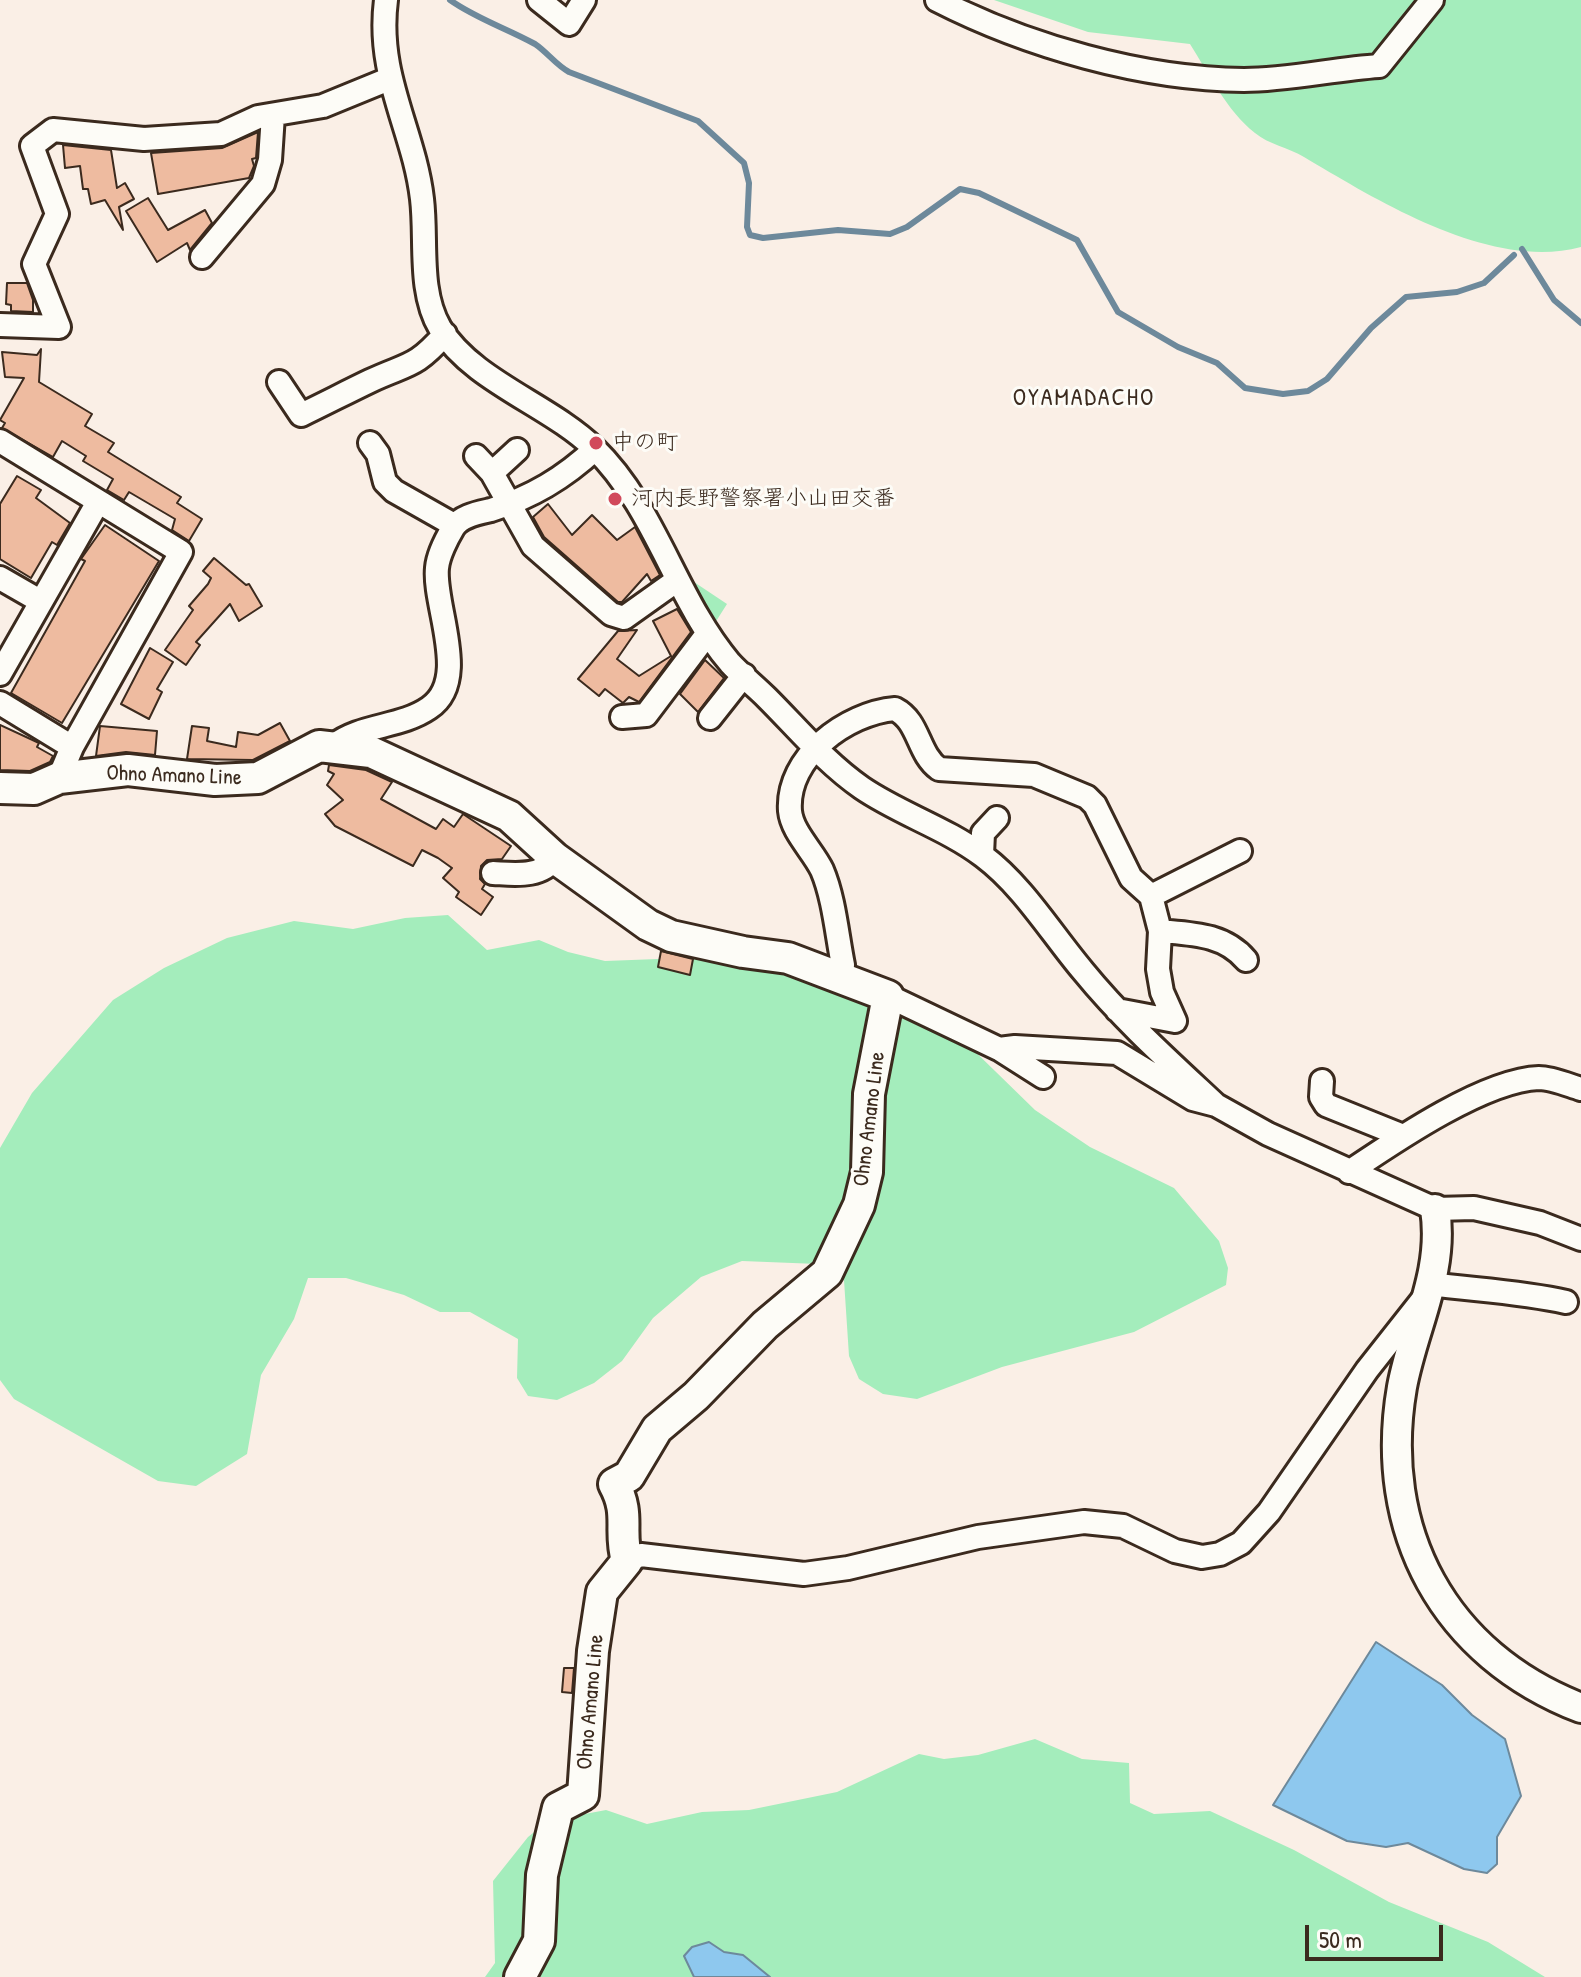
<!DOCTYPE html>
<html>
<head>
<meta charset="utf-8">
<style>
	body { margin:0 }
	#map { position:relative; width:1581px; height:1977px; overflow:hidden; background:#faefe6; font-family:"Patrick Hand",sans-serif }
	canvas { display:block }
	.scale { position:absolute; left:1305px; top:1925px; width:138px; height:36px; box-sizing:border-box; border:4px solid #3b2a1e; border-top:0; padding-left:10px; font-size:24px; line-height:28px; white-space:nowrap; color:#3b2a1e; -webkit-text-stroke:6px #fdfcf7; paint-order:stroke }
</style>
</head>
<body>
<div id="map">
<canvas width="1581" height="1977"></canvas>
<div class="scale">50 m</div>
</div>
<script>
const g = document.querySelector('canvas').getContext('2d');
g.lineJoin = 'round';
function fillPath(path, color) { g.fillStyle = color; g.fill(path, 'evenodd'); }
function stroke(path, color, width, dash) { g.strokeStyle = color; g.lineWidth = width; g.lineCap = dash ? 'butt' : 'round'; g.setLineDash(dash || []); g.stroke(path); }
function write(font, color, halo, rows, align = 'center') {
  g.font = font + ' "Patrick Hand","Klee One",sans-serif'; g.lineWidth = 6; g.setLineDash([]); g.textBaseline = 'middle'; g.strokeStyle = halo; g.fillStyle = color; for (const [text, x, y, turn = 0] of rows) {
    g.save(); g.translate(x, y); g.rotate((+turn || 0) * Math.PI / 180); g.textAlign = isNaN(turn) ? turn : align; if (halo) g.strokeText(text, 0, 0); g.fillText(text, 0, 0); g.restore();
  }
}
fillPath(new Path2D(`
	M 994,0 L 1581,0 L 1581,247 C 1491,271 1380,202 1304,157 C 1289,148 1268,144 1255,133 C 1227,111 1209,74 1190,44 L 1088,32 Z
	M 685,576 L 727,604 L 713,626 Z
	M 448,915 L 487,950 L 539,940 L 568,952 L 605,961 L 738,956 L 955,1032 L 1035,1110 L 1090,1147 L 1174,1188 L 1219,1241 L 1228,1268 L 1226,1285 L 1134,1332 L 1002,1367 L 917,1399 L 883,1394 L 859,1379 L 849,1356 L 843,1265 L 742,1261 L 701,1277 L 653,1318 L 622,1361 L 594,1383 L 557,1400 L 528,1396 L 517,1378 L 518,1339 L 470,1312 L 440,1312 L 404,1295 L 346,1278 L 308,1278 L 294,1319 L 261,1375 L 247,1454 L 196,1486 L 158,1481 L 14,1399 L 0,1380 L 0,1148 L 32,1093 L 113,1000 L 164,968 L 227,938 L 294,921 L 353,929 L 405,918 Z
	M 1035,1739 L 1082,1759 L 1129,1763 L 1130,1803 L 1154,1814 L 1210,1811 L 1294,1850 L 1389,1902 L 1488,1942 L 1545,1977 L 485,1977 L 495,1963 L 493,1881 L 528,1837 L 548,1821 L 606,1810 L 647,1824 L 702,1812 L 749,1810 L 837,1792 L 919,1754 L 944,1759 L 978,1755 Z`), '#a4edbc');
const water = new Path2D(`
	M 1376,1642 L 1442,1685 L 1472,1715 L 1505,1739 L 1521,1796 L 1497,1837 L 1497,1864 L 1487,1873 L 1464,1869 L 1408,1843 L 1386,1847 L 1347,1841 L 1273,1805 Z
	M 709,1942 L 724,1952 L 743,1955 L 770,1977 L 694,1977 L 684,1956 L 692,1947 Z`);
fillPath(water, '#8ec8ee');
stroke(water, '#6d899b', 2);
stroke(new Path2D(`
	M 450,0 C 477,19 506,28 535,44 C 547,52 556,65 569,72 L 698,121 L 744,163 L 749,183 L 747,227 L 750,235 L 763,238 L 838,230 L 890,234 L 907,227 L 960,189 L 979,193 L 1077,240 L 1118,312 L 1178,347 L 1217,363 L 1245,388 L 1283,394 L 1308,391 L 1327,379 L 1371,328 L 1406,297 L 1457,292 L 1484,283 L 1514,255
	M 1522,249 L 1554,300 L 1581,323`), '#6d899b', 6);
const building = new Path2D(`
	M 258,132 L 256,158 L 252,159 L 254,166 L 249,178 L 158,194 L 151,153 L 222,148 Z
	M 63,145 L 111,150 L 117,188 L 125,183 L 134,199 L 119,207 L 123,230 L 105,200 L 91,204 L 88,189 L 83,189 L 80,166 L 65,168 Z
	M 148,198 L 168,230 L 205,210 L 212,223 L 190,250 L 187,243 L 157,262 L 126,211 Z
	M 7,283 L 27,283 L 33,300 L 33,312 L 11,311 L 11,305 L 6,304 Z
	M 41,349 L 39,382 L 92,414 L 85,426 L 114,443 L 108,452 L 181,497 L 177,503 L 202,519 L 189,541 L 172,530 L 175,519 L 129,492 L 124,500 L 107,490 L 113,479 L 83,461 L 86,456 L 62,441 L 53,457 L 2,428 L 5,423 L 0,420 L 24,378 L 5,377 L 2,352 L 37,355 Z
	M 17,476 L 41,490 L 36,498 L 70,523 L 57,545 L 52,542 L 31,578 L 0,559 L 0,504 Z
	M 548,504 L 572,535 L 592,515 L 617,540 L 635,527 L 660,575 L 651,581 L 647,574 L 622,602 L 618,602 L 544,537 L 533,517 Z
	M 105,525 L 159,561 L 62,723 L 11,693 L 85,561 L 81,559 Z
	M 214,558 L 246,585 L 249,584 L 262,606 L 239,621 L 230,604 L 196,642 L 200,645 L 186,665 L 165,650 L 193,610 L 189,606 L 208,584 L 211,578 L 203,571 Z
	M 677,609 L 691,632 L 639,702 L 629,697 L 623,703 L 605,689 L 599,696 L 578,679 L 618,631 L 637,630 L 617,659 L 639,676 L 671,656 L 653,621 Z
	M 150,648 L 173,662 L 157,689 L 162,692 L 149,719 L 121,704 Z
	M 705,660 L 724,678 L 698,712 L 680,694 Z
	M 280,723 L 290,741 L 253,760 L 187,759 L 192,726 L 209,728 L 207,741 L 236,747 L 238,732 L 258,735 Z
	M 0,725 L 39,743 L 37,747 L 53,756 L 50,762 L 30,771 L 0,770 Z
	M 100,726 L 157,731 L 155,755 L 126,752 L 96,756 Z
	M 329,765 L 366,770 L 392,782 L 381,799 L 436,829 L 443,819 L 454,827 L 463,814 L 511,846 L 502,859 L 487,860 L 481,866 L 480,879 L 485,884 L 482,889 L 493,897 L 481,915 L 456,897 L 459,892 L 443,878 L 452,868 L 438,858 L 422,850 L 413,866 L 335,826 L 325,814 L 343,800 L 327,785 L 334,774 L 328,771 Z
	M 661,951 L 693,959 L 690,975 L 658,967 Z
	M 564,1668 L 574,1668 L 572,1693 L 562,1692 Z`);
fillPath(building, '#eebba0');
stroke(building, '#3b2a1e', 2);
const minor = new Path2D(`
	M 386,0 C 376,76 414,130 422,199 C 427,240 418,291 440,328 C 472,381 550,405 594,448 C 656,508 675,598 730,663 C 741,675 755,686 767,698 C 798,729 826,763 862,788 C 900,814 946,828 983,856 C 1023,886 1051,933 1083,971 C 1123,1020 1170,1062 1216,1105
	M 539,0 L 569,24 L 584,0
	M 937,0 C 1027,46 1142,79 1244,80 C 1288,80 1334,69 1379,66 L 1432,0
	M 202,257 L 263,184 L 270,160 L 273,115
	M 0,325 L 59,327 L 34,264 L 57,214 L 32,146 L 53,130 L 144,139 L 221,134 L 258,117 L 323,106 L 389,79
	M 279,382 L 301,415 C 324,404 347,392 370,381 C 408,363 414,369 445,334
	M 0,441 L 181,552 L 72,747 L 59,778
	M 370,443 L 378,454 L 385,482 L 394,491 L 454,525
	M 476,456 L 492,473 L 533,546 L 611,614 L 624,618 L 676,581
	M 492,473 L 517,450
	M 0,578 L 40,601
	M 0,674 L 98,502
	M 0,703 L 72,747
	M 622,717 L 646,715 L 708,633
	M 710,718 L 744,675
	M 333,746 C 361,724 400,728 429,708 C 471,680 433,606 437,568 C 438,556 447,538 453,528 C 460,516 478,513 491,510 C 532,497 564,478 595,449
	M 982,855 L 983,833 L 997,818
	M 493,873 C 515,874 541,878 555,858
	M 1151,896 L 1240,851
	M 1160,931 C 1192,934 1224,934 1246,960
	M 841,978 L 843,965 C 837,935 834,898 822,870 C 813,851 792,832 790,811 C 786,757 847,713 895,709 C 920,722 917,753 939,769 L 1034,775 L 1087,797 L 1095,805 L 1131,878 L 1151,896 L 1160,931 L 1158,969 L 1162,992 L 1175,1021 L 1117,1010
	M 888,996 L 999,1049 L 1015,1047 L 1117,1053 L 1193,1099 L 1216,1105 L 1268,1134 L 1435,1209 L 1474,1208 L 1540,1223 L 1581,1239
	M 999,1049 L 1043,1077
	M 1322,1081 L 1321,1097 L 1326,1105 L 1403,1136
	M 1349,1172 C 1395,1141 1484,1080 1539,1078 C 1552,1078 1568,1085 1581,1089
	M 1430,1284 C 1476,1290 1522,1292 1566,1302
	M 627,1561 L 641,1555 L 804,1574 L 848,1568 L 978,1537 L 1084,1522 L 1123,1526 L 1175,1551 L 1202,1557 L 1220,1554 L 1241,1543 L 1269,1512 L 1367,1370 L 1423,1299`);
const tertiary = new Path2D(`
	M 1435,1209 C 1445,1272 1413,1327 1402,1387 C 1377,1531 1444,1655 1581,1708`);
const secondary = new Path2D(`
	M 0,788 L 34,789 L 59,778 L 128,770 L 215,780 L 258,778 L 319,746 L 371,752 L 509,816 L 555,858 L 648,925 L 671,936 L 743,952 L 788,958 L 888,996 L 869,1094 L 867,1172 L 859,1205 L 827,1273 L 765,1325 L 696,1396 L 657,1429 L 629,1476 L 614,1484 C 631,1515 618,1530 627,1561 L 602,1592 L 593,1651 L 583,1795 L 558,1808 L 542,1875 L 539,1941 L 520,1977`);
stroke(minor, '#3b2a1e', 28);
stroke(tertiary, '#3b2a1e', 34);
stroke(secondary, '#3b2a1e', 36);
stroke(minor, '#fdfcf7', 22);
stroke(tertiary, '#fdfcf7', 28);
stroke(secondary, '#fdfcf7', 30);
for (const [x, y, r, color] of [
	[596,443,8,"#d1495b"],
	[615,499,8,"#d1495b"]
]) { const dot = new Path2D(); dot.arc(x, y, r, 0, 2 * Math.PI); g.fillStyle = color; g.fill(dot); stroke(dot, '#fdfcf7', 3); }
write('22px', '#3b2a1e', '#fdfcf7', [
	["中の町",612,443],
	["河内長野警察署小山田交番",631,499]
], 'left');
write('22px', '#3b2a1e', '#fdfcf7', [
	["Ohno Amano Line",174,776,2],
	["Ohno Amano Line",870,1119,-83],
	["Ohno Amano Line",591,1702,-85]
]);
g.letterSpacing = '2px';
write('24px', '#3b2a1e', '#fdfcf7', [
	["OYAMADACHO",1084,399]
]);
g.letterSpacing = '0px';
</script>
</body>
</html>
